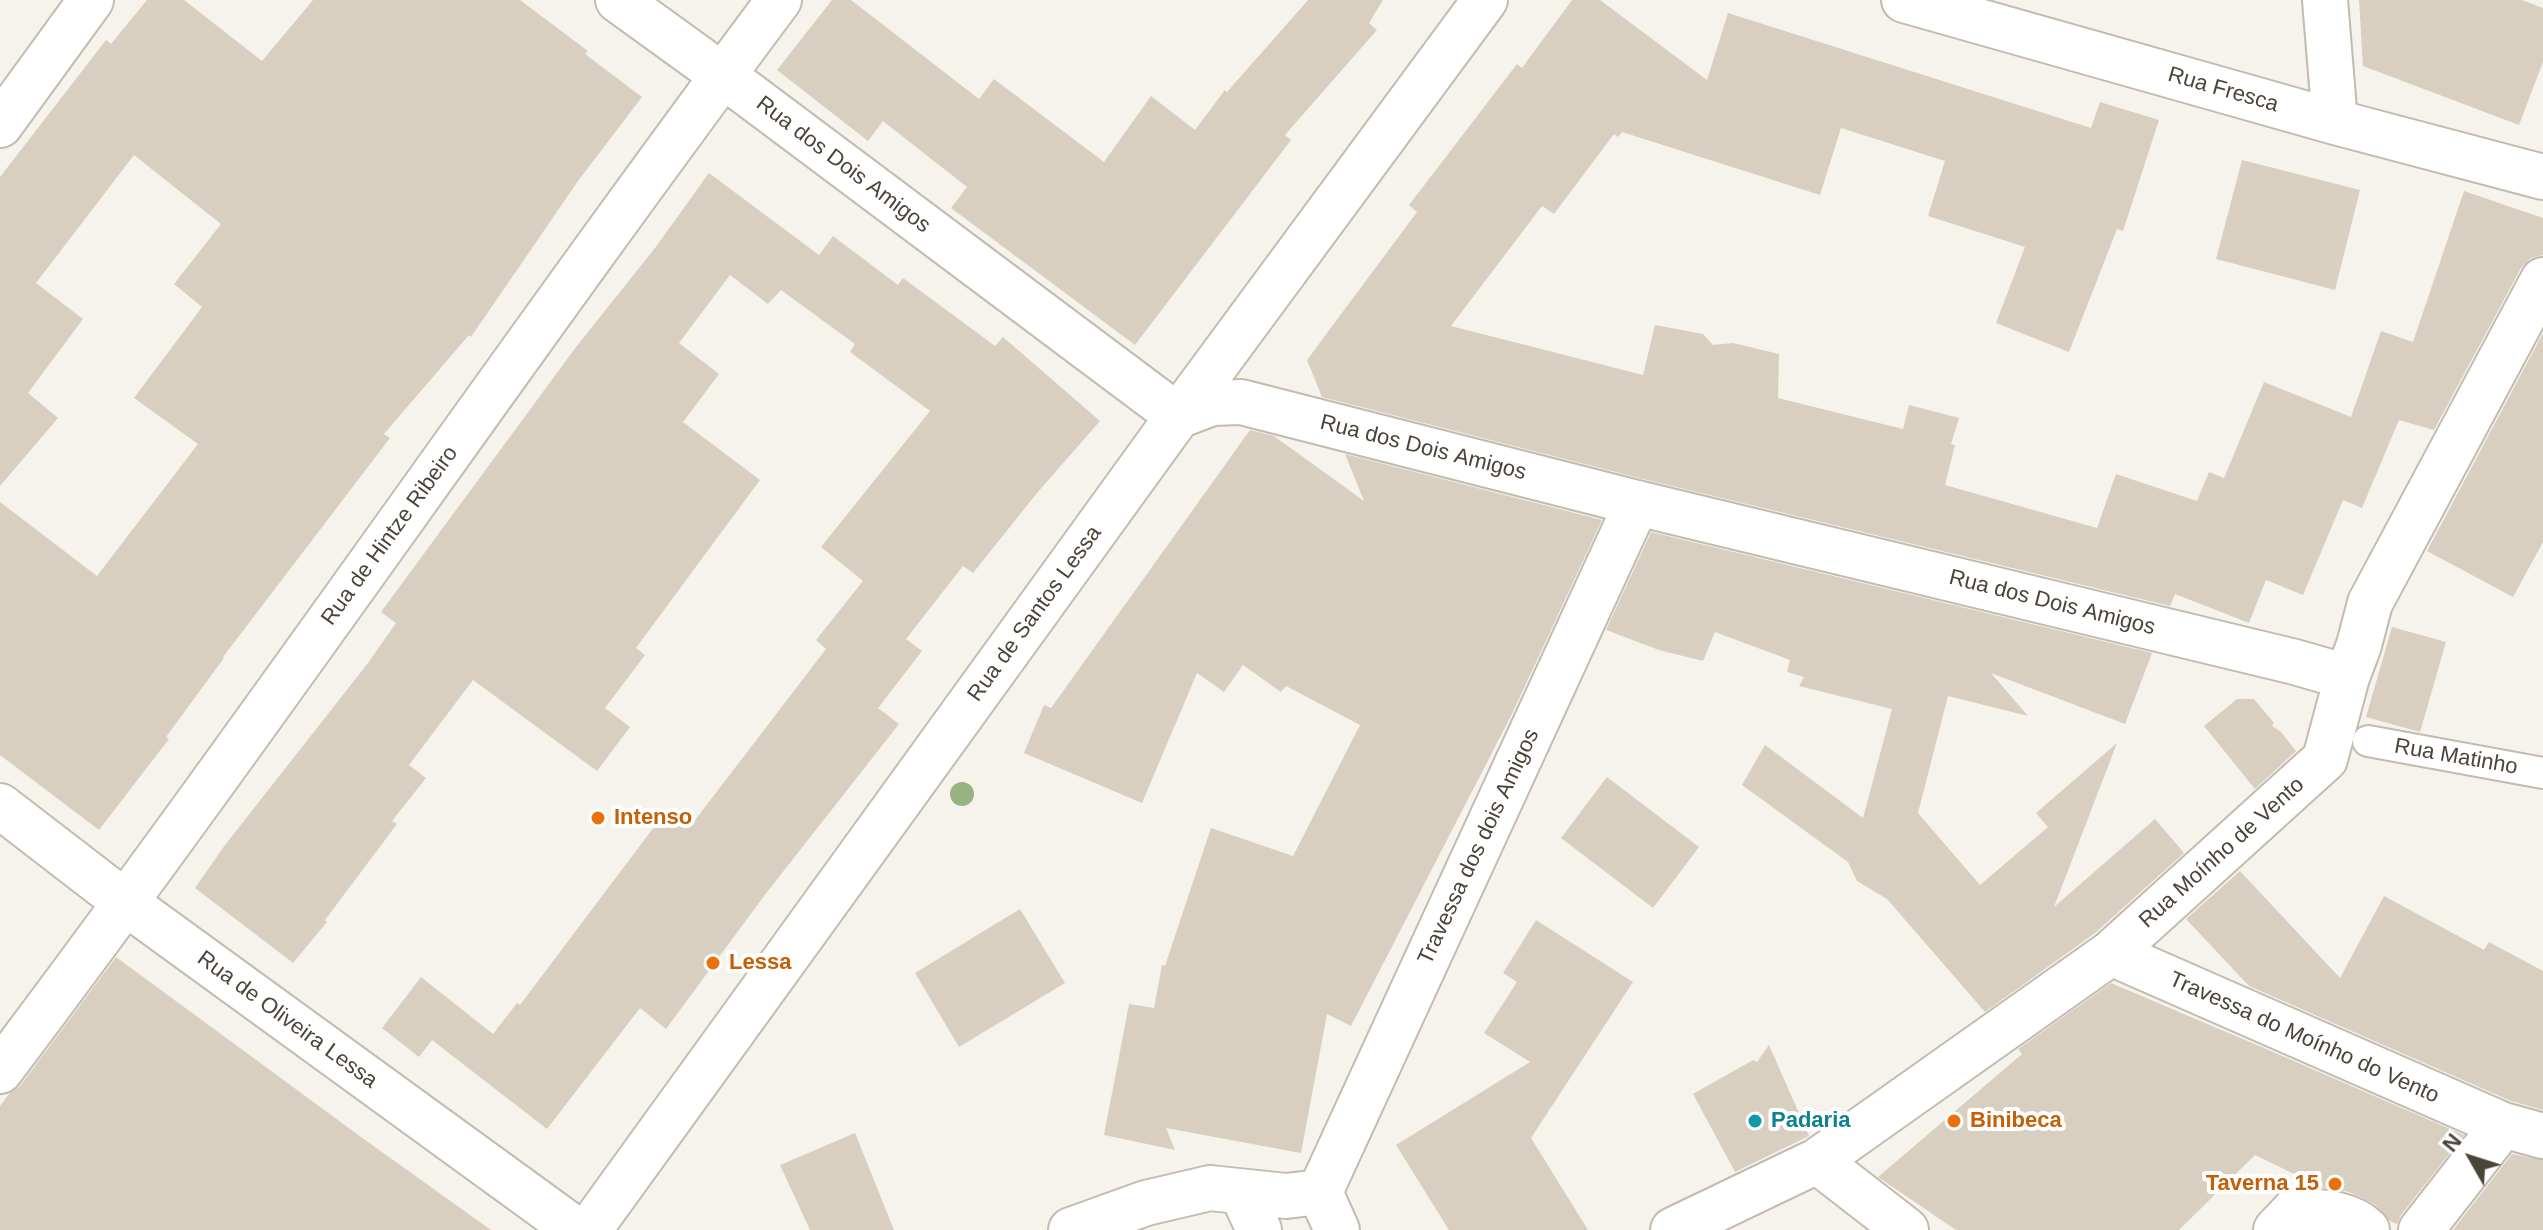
<!DOCTYPE html>
<html>
<head>
<meta charset="utf-8">
<style>
	body { margin:0 }
	#map { position:relative; width:2543px; height:1230px; overflow:hidden; background:#f6f3ec; font-family:Arial,sans-serif }
	canvas { display:block }
	.north { position:absolute; left:2431px; top:1118px; width:80px; height:80px; -webkit-text-stroke:6px #fff; paint-order:stroke; rotate:309deg; font-size:22px; font-weight:700; line-height:32px; text-align:center; color:#4b4439 }
	.north::after { content:''; display:block; margin:auto; width:28px; height:36px; background:#4b4439; clip-path:polygon(50% 0,100% 100%,50% 72%,0 100%) }
</style>
</head>
<body>
<div id="map">
<canvas width="2543" height="1230"></canvas>
<div class="north">N</div>
</div>
<script>
const g = document.querySelector('canvas').getContext('2d');
g.lineJoin = 'round';
function fillPath(path, color) { g.fillStyle = color; g.fill(path, 'evenodd'); }
function stroke(path, color, width, dash) { g.strokeStyle = color; g.lineWidth = width; g.lineCap = dash ? 'butt' : 'round'; g.setLineDash(dash || []); g.stroke(path); }
function write(font, color, halo, rows, align = 'center') {
  g.font = font + ' Arial,sans-serif'; g.lineWidth = 8; g.setLineDash([]); g.textBaseline = 'middle'; g.strokeStyle = halo; g.fillStyle = color; for (const [text, x, y, turn = 0] of rows) {
    g.save(); g.translate(x, y); g.rotate((+turn || 0) * Math.PI / 180); g.textAlign = isNaN(turn) ? turn : align; if (halo) g.strokeText(text, 0, 0); g.fillText(text, 0, 0); g.restore();
  }
}
fillPath(new Path2D(`
	M 147,0 L 184,0 L 262,61 L 313,0 L 520,0 L 588,51 L 585,54 L 642,97 L 578,181 L 471,337 L 469,335 L 384,434 L 390,438 L 223,657 L 224,658 L 166,737 L 169,739 L 99,830 L 0,755 L 0,502 L 97,576 L 198,444 L 134,398 L 202,307 L 174,284 L 221,224 L 134,155 L 36,283 L 83,319 L 28,393 L 58,418 L 0,486 L 0,177 L 106,40 L 111,44 Z
	M 832,0 L 851,0 L 979,99 L 994,79 L 1104,162 L 1151,96 L 1195,130 L 1225,90 L 1227,92 L 1308,0 L 1383,0 L 1369,23 L 1377,30 L 1285,135 L 1291,140 L 1135,345 L 951,208 L 967,187 L 883,121 L 868,141 L 777,70 Z
	M 1572,0 L 1600,0 L 1707,80 L 1728,13 L 2091,128 L 2100,102 L 2159,120 L 2123,231 L 2117,229 L 2069,352 L 1996,323 L 2025,247 L 1928,216 L 1945,161 L 1841,128 L 1820,195 L 1622,132 L 1618,137 L 1614,134 L 1554,214 L 1542,206 L 1451,326 L 1643,375 L 1655,325 L 1703,334 L 1713,345 L 1733,343 L 1779,354 L 1778,398 L 1903,429 L 1909,405 L 1959,418 L 1951,444 L 1955,445 L 1945,485 L 2097,528 L 2116,474 L 2197,501 L 2209,472 L 2224,478 L 2264,382 L 2351,417 L 2381,331 L 2413,342 L 2464,191 L 2543,218 L 2543,255 L 2531,258 L 2521,268 L 2434,430 L 2399,420 L 2362,508 L 2343,500 L 2303,595 L 2266,580 L 2249,623 L 2175,594 L 2170,606 L 1643,479 L 1322,397 L 1307,360 L 1417,212 L 1409,205 L 1517,64 L 1522,68 Z
	M 2359,0 L 2522,0 L 2543,8 L 2543,62 L 2519,125 L 2363,66 Z
	M 2242,160 L 2360,190 L 2335,290 L 2216,259 Z
	M 709,173 L 819,255 L 833,236 L 898,285 L 903,278 L 995,346 L 1003,337 L 1100,421 L 1037,493 L 973,573 L 963,566 L 906,639 L 922,651 L 878,708 L 899,724 L 764,896 L 666,1029 L 640,1008 L 547,1129 L 432,1040 L 419,1057 L 382,1028 L 421,977 L 493,1034 L 517,1003 L 520,1005 L 666,811 L 689,828 L 826,649 L 816,640 L 863,581 L 821,547 L 930,411 L 850,352 L 855,344 L 781,290 L 768,304 L 730,275 L 679,343 L 719,374 L 683,422 L 760,480 L 636,648 L 645,655 L 605,708 L 630,727 L 597,771 L 473,680 L 409,765 L 426,778 L 392,821 L 397,824 L 325,920 L 327,922 L 293,963 L 195,888 L 225,845 L 368,663 L 396,623 L 381,612 L 576,347 L 655,248 Z
	M 2543,333 L 2543,542 L 2513,597 L 2427,551 Z
	M 1250,430 L 1274,436 L 1364,501 L 1345,454 L 1602,520 L 1512,714 L 1351,1026 L 1327,1014 L 1301,1153 L 1166,1128 L 1175,1150 L 1104,1135 L 1129,1004 L 1154,1008 L 1162,965 L 1165,966 L 1211,828 L 1293,856 L 1360,725 L 1286,686 L 1281,692 L 1243,665 L 1224,692 L 1197,673 L 1142,803 L 1024,753 L 1044,705 L 1051,708 Z
	M 1651,532 L 2152,653 L 2125,724 L 1991,673 L 2028,716 L 1948,696 L 1918,813 L 1980,885 L 2048,827 L 2036,813 L 2117,743 L 2054,907 L 2155,819 L 2184,853 L 2095,933 L 1985,1012 L 1887,899 L 1857,881 L 1848,862 L 1742,785 L 1765,745 L 1863,818 L 1892,709 L 1799,686 L 1804,677 L 1787,672 L 1790,660 L 1715,632 L 1703,661 L 1659,650 L 1606,630 Z
	M 2392,627 L 2446,642 L 2420,732 L 2366,717 Z
	M 2237,699 L 2254,699 L 2274,723 L 2272,726 L 2281,732 L 2296,751 L 2255,789 L 2204,726 Z
	M 1607,777 L 1699,847 L 1653,908 L 1561,838 Z
	M 2240,871 L 2340,978 L 2384,896 L 2484,950 L 2489,942 L 2543,971 L 2543,1110 L 2511,1101 L 2249,986 L 2186,919 Z
	M 1020,909 L 1065,983 L 959,1047 L 915,973 Z
	M 1536,920 L 1633,982 L 1531,1138 L 1588,1230 L 1449,1230 L 1396,1145 L 1530,1062 L 1484,1033 L 1517,982 L 1503,973 Z
	M 116,957 L 361,1137 L 491,1230 L 0,1230 L 0,1106 L 9,1094 L 20,1086 Z
	M 2111,983 L 2264,1048 L 2464,1135 L 2401,1215 L 2397,1224 L 2390,1221 L 2376,1205 L 2363,1198 L 2349,1192 L 2321,1187 L 2255,1155 L 2179,1230 L 1956,1230 L 1878,1177 L 2022,1054 L 2018,1049 Z
	M 1769,1045 L 1809,1136 L 1735,1172 L 1693,1094 L 1753,1060 L 1757,1062 Z
	M 855,1133 L 894,1230 L 810,1230 L 780,1165 Z
	M 2512,1154 L 2543,1160 L 2543,1230 L 2453,1230 Z`), '#d8cfc1');
const service = new Path2D(`
	M 2368,741 L 2543,773`);
const minor = new Path2D(`
	M 618,0 L 748,94 L 1178,416 L 1212,403 L 1241,402 L 1637,503 L 2295,662 L 2347,677
	M 1904,0 L 2335,122 L 2543,177
	M 2325,0 L 2335,122
	M 0,125 L 91,0
	M 0,806 L 126,903 L 576,1230
	M 2111,953 L 2503,1125 L 2543,1136
	M 1817,1161 L 1906,1230
	M 1320,1192 L 1337,1230
	M 1242,1193 L 1259,1230
	M 589,1230 L 1178,416 L 1485,0
	M 1071,1230 L 1146,1203 L 1210,1188 L 1286,1196 L 1320,1192 L 1637,503
	M 1673,1230 L 1817,1161 L 2111,953 L 2325,759 L 2347,677 L 2359,645 L 2370,603 L 2543,280
	M 2276,1230 L 2295,1210 C 2319,1212 2349,1212 2367,1230
	M 2421,1230 L 2503,1125`);
const tertiary = new Path2D(`
	M 0,1071 C 266,718 515,353 779,0`);
stroke(service, '#c2bbae', 34);
stroke(minor, '#c2bbae', 48);
stroke(tertiary, '#c2bbae', 48);
stroke(service, '#fff', 30);
stroke(minor, '#fff', 44);
stroke(tertiary, '#fff', 44);
g.fillStyle = '#97b381';
for (const [x, y] of [
	[962,794]
]) { g.beginPath(); g.arc(x, y, 12, 0, 2 * Math.PI); g.fill(); }
for (const [x, y, r, color] of [
	[598,818,8,"#e8710a"],
	[713,963,8,"#e8710a"],
	[1755,1121,8,"#0f9aa8"],
	[1954,1121,8,"#e8710a"],
	[2335,1184,8,"#e8710a"]
]) { const dot = new Path2D(); dot.arc(x, y, r, 0, 2 * Math.PI); g.fillStyle = color; g.fill(dot); stroke(dot, '#fff', 3); }
write('22px', '#4b4439', '#fff', [
	["Rua Fresca",2223,90,16],
	["Rua dos Dois Amigos",843,165,37],
	["Rua dos Dois Amigos",1423,448,14],
	["Rua de Hintze Ribeiro",390,536,-54],
	["Rua dos Dois Amigos",2052,603,14],
	["Rua de Santos Lessa",1035,614,-54],
	["Rua Matinho",2456,757,10],
	["Travessa dos dois Amigos",1479,847,-65],
	["Rua Moínho de Vento",2222,853,-42],
	["Rua de Oliveira Lessa",287,1020,36],
	["Travessa do Moínho do Vento",2304,1038,24]
]);
write('bold 22px', '#c56008', '#fff', [
	["Intenso",614,818],
	["Lessa",729,963],
	["Binibeca",1970,1121],
	["Taverna 15",2319,1184,"right"]
], 'left');
write('bold 22px', '#0d838f', '#fff', [
	["Padaria",1771,1121]
], 'left');
</script>
</body>
</html>
